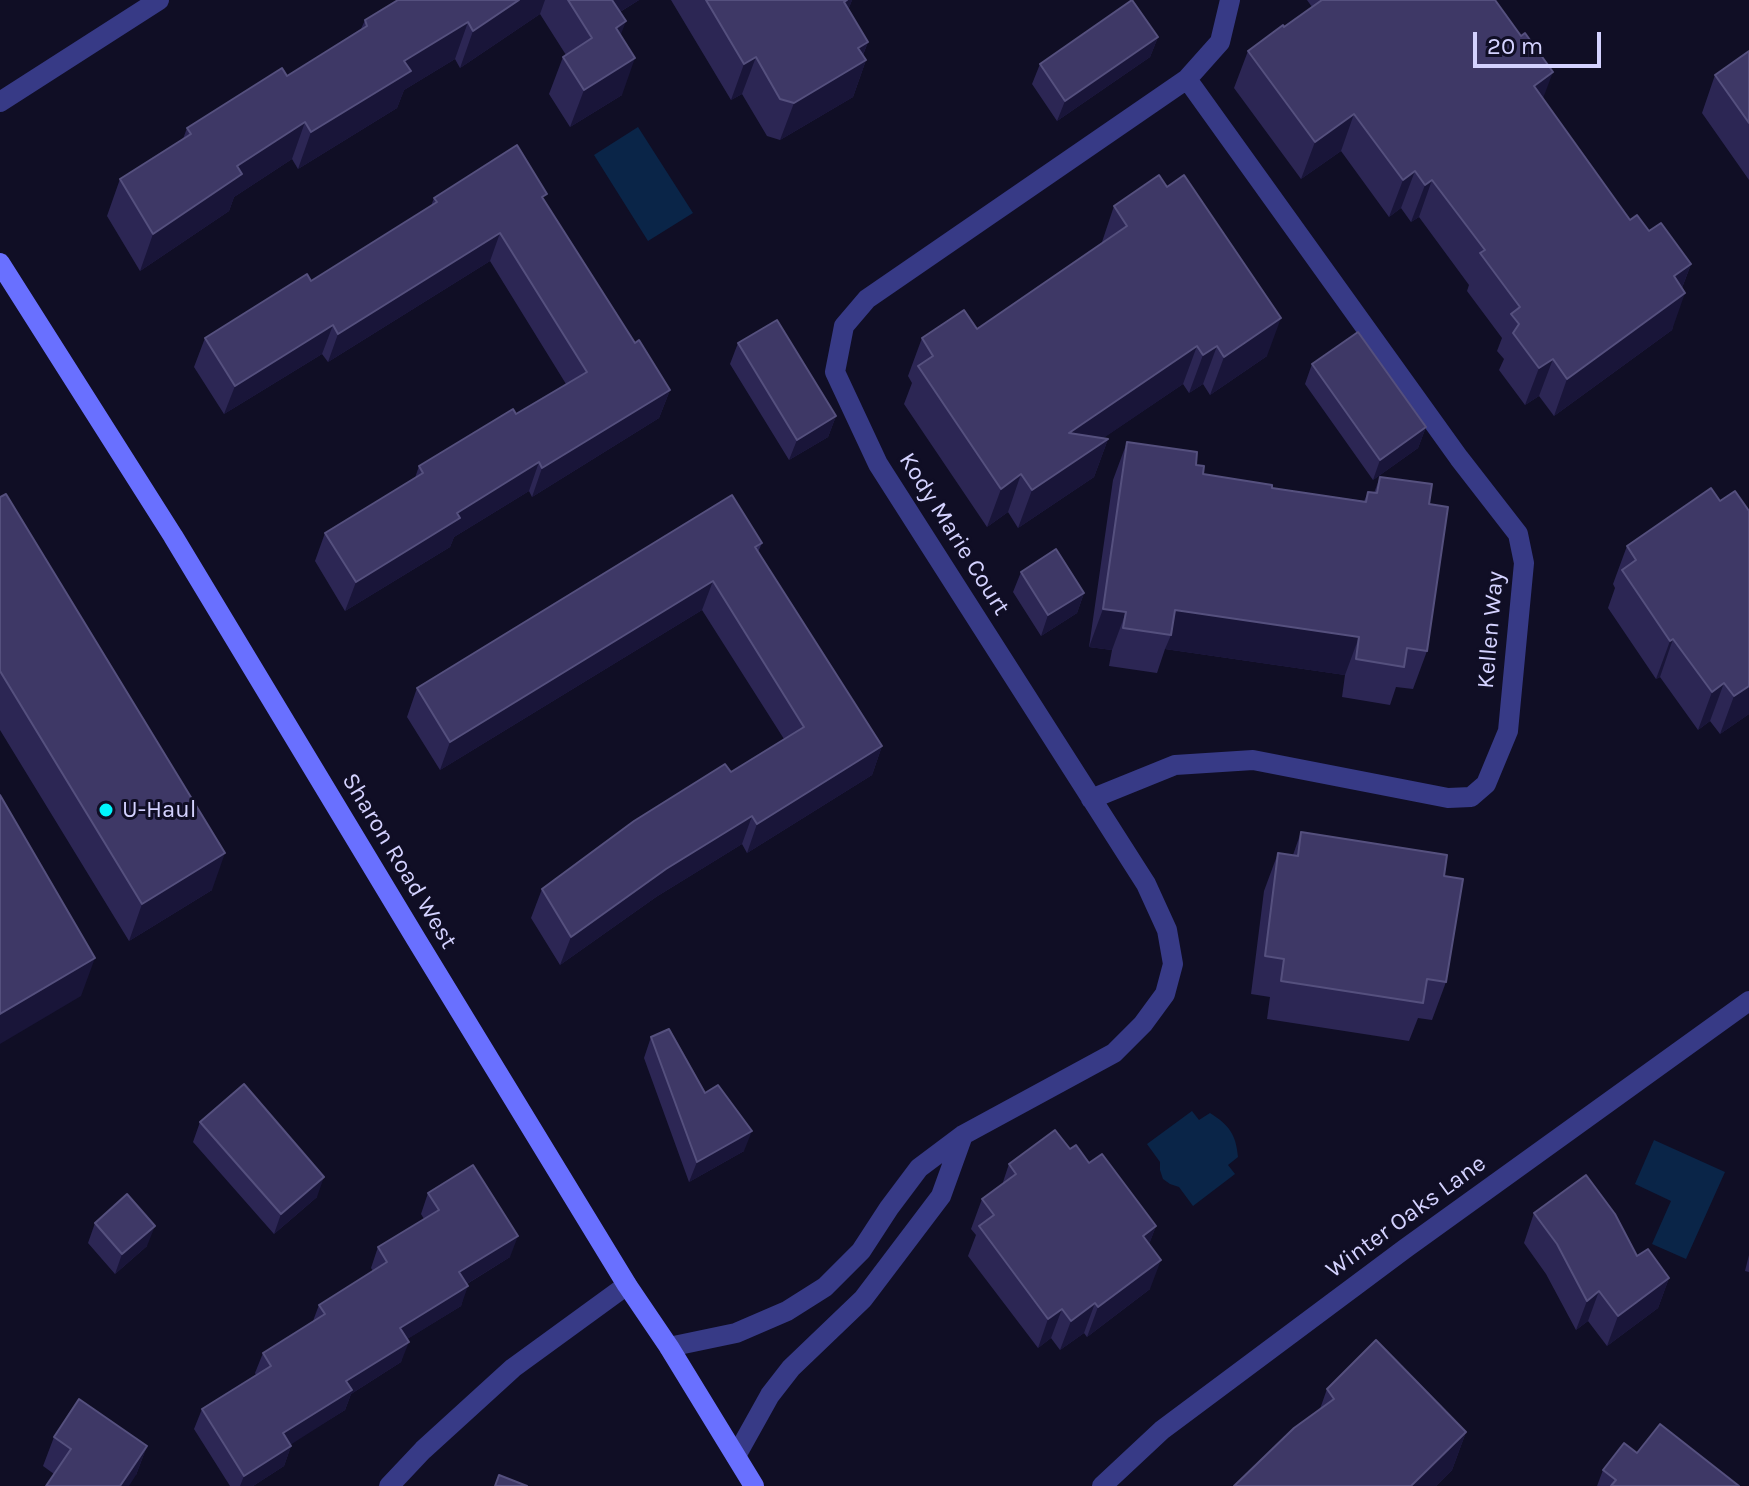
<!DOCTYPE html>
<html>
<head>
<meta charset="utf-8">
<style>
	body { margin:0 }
	#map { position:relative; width:1749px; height:1486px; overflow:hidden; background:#100e25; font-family:Karla,sans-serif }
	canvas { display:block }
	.scale { position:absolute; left:1473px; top:32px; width:128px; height:36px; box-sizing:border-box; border:4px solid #d4d2ff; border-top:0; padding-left:10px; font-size:24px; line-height:28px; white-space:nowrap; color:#d4d2ff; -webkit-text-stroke:6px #100e25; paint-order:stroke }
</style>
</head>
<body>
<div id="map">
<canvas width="1749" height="1486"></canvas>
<div class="scale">20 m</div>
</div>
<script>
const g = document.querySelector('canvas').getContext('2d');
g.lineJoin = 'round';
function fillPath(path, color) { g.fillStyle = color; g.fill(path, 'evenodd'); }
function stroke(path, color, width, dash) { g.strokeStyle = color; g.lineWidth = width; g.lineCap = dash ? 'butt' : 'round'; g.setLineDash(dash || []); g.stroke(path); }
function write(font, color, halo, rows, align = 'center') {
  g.font = font + ' Karla,sans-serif'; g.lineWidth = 6; g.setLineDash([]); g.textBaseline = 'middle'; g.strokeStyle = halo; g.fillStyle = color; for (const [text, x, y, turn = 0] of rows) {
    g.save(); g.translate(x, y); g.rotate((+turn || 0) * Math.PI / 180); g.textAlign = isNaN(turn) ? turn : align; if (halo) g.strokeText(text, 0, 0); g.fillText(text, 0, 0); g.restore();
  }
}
fillPath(new Path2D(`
	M 638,127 L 693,213 L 648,241 L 594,155 Z
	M 1192,1111 L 1199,1120 L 1210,1113 C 1229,1125 1236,1134 1238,1157 L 1228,1165 L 1235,1174 L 1193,1206 L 1179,1187 L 1170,1184 L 1163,1179 L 1160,1170 L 1160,1162 L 1147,1144 Z
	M 1654,1140 L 1725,1172 L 1686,1259 L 1652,1244 L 1671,1201 L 1635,1184 Z`), '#0a2548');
stroke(new Path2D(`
	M 0,102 L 159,0
	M 1091,799 L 1175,765 L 1253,760 L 1448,798 L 1471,797 L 1486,784 L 1508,731 L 1524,563 L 1518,534 L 1459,458 L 1187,79
	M 669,1347 L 736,1333 L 787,1311 L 825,1287 L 861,1251 L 889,1208 L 919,1168 L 963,1135 L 1114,1053 L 1143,1024 L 1165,994 L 1173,964 L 1167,930 L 1146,884 L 878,464 L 835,372 L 844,326 L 867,299 L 1187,79 L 1220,42 L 1230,0
	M 736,1456 L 770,1395 L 791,1368 L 863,1299 L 941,1196 L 963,1135
	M 389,1486 L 423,1450 L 513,1368 L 627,1285
	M 1102,1486 L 1162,1430 L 1406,1248 L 1749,1001`), '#373a86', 20);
stroke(new Path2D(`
	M 0,263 L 173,536 L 416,939 L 627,1285 L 669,1347 L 754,1486`), '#6970ff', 20);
fillPath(new Path2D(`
	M 398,0 L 639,0 L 620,12 L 622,95 L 570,127 L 549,94 L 563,57 L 566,55 L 540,14 L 460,68 L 455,59 L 404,90 L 397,108 L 298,169 L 292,159 L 234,197 L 229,211 L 140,271 L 107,216 L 120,179 L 183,139 L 187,128 L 287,76 L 361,29 L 365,20 Z
	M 671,0 L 852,0 L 848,10 L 868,42 L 863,55 L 866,60 L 853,97 L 780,140 L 767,136 L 742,94 L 731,100 Z
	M 1307,0 L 1495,0 L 1543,98 L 1630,220 L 1649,231 L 1691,264 L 1682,288 L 1672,330 L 1554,416 L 1539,396 L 1525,405 L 1499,370 L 1504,359 L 1497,351 L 1502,338 L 1467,291 L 1469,285 L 1419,217 L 1411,222 L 1401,208 L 1389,217 L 1341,151 L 1301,179 L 1234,88 L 1248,51 L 1312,7 Z
	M 1158,37 L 1150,57 L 1057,121 L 1032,84 L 1040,64 Z
	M 1749,51 L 1749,180 L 1702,113 L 1715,75 Z
	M 434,198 L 545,201 L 635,343 L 670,390 L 659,418 L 532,497 L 529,491 L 454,537 L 450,547 L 345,611 L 315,561 L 325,533 L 415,478 L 419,466 L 516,414 L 566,384 L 490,261 L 328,362 L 322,354 L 224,414 L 194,367 L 205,338 L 311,281 L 431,206 Z
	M 1114,206 L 1267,356 L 1210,395 L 1203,384 L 1189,393 L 1183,384 L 1103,438 L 1108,439 L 1094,477 L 1018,528 L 1008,512 L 987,527 L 904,404 L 912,383 L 908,376 L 922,338 L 977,329 L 1101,245 Z
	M 738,343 L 836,416 L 828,437 L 789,460 L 730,364 Z
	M 1312,364 L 1426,427 L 1418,448 L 1373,480 L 1305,384 Z
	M 1127,442 L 1196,465 L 1203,474 L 1272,488 L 1364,501 L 1368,492 L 1374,493 L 1380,477 L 1429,504 L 1427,651 L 1413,689 L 1396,687 L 1390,705 L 1342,697 L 1345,675 L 1165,649 L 1157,673 L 1109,666 L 1112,650 L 1089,647 L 1113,480 Z
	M 0,497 L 212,890 L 129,941 L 0,730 Z
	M 1720,501 L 1749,511 L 1749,714 L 1720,734 L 1710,721 L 1698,730 L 1660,677 L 1656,679 L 1608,608 L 1615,588 L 1613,584 L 1627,546 Z
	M 762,543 L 758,552 L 882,746 L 872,775 L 747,853 L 742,844 L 656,897 L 560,965 L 531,918 L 542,889 L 784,739 L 702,610 L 440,770 L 407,717 L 417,688 Z
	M 1021,572 L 1084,593 L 1077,613 L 1041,636 L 1013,592 Z
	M 1301,832 L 1444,876 L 1446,982 L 1432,1020 L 1418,1018 L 1409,1041 L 1267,1019 L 1270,997 L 1251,994 L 1264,891 L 1278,853 L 1293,855 Z
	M 651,1037 L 705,1093 L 744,1151 L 689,1182 L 644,1058 Z
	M 200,1122 L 317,1197 L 274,1234 L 193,1142 Z
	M 1070,1149 L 1089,1163 L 1156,1226 L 1149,1244 L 1150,1289 L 1087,1337 L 1084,1333 L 1060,1350 L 1051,1338 L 1038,1348 L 968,1256 L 976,1235 L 971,1229 L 982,1199 L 1002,1185 L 1009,1164 Z
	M 428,1193 L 510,1257 L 467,1284 L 461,1306 L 407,1339 L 401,1362 L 351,1394 L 345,1410 L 290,1444 L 291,1446 L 284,1466 L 253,1486 L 230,1486 L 194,1429 L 202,1409 L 256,1375 L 255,1373 L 263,1353 L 313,1321 L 319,1305 L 373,1271 L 371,1268 L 378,1247 L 424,1219 L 421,1214 Z
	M 1534,1213 L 1637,1256 L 1669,1278 L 1658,1308 L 1607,1346 L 1588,1321 L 1576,1330 L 1546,1274 L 1524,1243 Z
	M 95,1223 L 147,1246 L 115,1274 L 88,1243 Z
	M 1749,1255 L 1749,1272 L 1745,1271 Z
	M 1327,1389 L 1466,1432 L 1452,1470 L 1436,1486 L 1234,1486 L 1320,1409 Z
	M 54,1437 L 147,1446 L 136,1475 L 54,1474 L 43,1466 Z
	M 1637,1453 L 1739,1486 L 1597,1486 L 1603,1470 Z`), '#2c2654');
fillPath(new Path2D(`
	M 519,0 L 545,0 L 540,14 L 460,68 L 473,31 Z
	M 604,0 L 639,0 L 594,28 Z
	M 847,0 L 852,0 L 840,33 L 844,2 Z
	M 626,21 L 612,58 L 616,28 Z
	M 468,22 L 455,59 L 404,90 L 397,108 L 298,169 L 311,132 L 404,61 Z
	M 1158,37 L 1150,57 L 1057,121 L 1065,101 Z
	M 868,42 L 859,64 L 866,60 L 853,97 L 780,140 L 794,103 L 858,48 Z
	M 756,57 L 742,94 L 731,100 L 744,64 Z
	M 635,58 L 622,95 L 570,127 L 584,90 Z
	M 1553,72 L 1539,109 L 1534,86 Z
	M 1354,114 L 1341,151 L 1301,179 L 1315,142 Z
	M 305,122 L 292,159 L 234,197 L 229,211 L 140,271 L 153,234 L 237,166 Z
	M 1415,171 L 1401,208 L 1389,217 L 1403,180 Z
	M 1432,180 L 1419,217 L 1411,222 L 1425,185 Z
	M 500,233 L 490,261 L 328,362 L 338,334 Z
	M 1691,264 L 1678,298 L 1685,293 L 1672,330 L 1554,416 L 1567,379 L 1674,276 Z
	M 1281,318 L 1267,356 L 1210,395 L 1224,357 Z
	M 333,325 L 322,354 L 224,414 L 235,386 Z
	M 1197,346 L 1183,384 L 1055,471 L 1069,433 Z
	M 1217,346 L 1203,384 L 1189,393 L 1203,355 Z
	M 1553,359 L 1539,396 L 1525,405 L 1539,368 Z
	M 670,390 L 659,418 L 532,497 L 542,468 Z
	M 836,416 L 828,437 L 789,460 L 797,440 Z
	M 1426,427 L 1418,448 L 1373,480 L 1380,460 Z
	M 1108,439 L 1094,477 L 1018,528 L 1032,490 Z
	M 539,462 L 529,491 L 454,537 L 450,547 L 345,611 L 356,582 L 457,513 Z
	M 1021,474 L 1008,512 L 987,527 L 1001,489 Z
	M 713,581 L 702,610 L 440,770 L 450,742 Z
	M 1084,593 L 1077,613 L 1041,636 L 1048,615 Z
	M 1103,609 L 1126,612 L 1112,650 L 1089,647 Z
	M 1175,610 L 1359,637 L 1345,675 L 1165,649 L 1171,635 Z
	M 1673,639 L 1660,677 L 1656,679 L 1670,641 Z
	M 1724,683 L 1710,721 L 1698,730 L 1712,692 Z
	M 1749,686 L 1749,714 L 1720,734 L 1734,696 Z
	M 882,746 L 872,775 L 747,853 L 757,824 Z
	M 752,816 L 742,844 L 656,897 L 560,965 L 571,937 L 666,869 Z
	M 225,853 L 212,890 L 129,941 L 142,904 Z
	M 95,958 L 81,996 L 0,1044 L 0,1014 Z
	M 752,1131 L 744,1151 L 689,1182 L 697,1162 Z
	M 324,1177 L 317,1197 L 274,1234 L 281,1214 Z
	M 155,1226 L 147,1246 L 115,1274 L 122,1254 Z
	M 1156,1226 L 1145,1255 L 1143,1236 Z
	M 518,1236 L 510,1257 L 452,1293 L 459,1272 Z
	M 1161,1260 L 1150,1289 L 1087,1337 L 1098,1307 Z
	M 1669,1278 L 1658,1308 L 1607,1346 L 1618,1316 Z
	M 468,1286 L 461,1306 L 393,1348 L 400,1328 Z
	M 1599,1291 L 1588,1321 L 1576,1330 L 1587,1301 Z
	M 1095,1303 L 1084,1333 L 1060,1350 L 1071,1321 Z
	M 1062,1309 L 1051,1338 L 1038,1348 L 1048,1319 Z
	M 409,1342 L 401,1362 L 351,1394 L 345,1410 L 276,1454 L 283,1433 L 346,1381 Z
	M 1466,1432 L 1452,1470 L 1436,1486 L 1411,1486 Z
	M 147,1446 L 136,1475 L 129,1486 L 120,1486 Z
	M 291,1446 L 284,1466 L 253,1486 L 240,1486 L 244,1476 Z`), '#191539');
const building = new Path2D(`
	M 398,0 L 519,0 L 473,31 L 468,22 L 404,61 L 411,71 L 311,132 L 305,122 L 237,166 L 242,174 L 153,234 L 120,179 L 191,134 L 187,128 L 282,68 L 287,76 L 367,26 L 365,20 Z
	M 568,0 L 612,0 L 626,21 L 616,28 L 635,58 L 584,90 L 563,57 L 592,38 Z
	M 706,0 L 847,0 L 844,2 L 868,42 L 858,48 L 866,60 L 794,103 L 780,99 L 756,57 L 744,64 Z
	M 1132,0 L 1158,37 L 1065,101 L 1040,64 Z
	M 1322,0 L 1495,0 L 1521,36 L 1525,33 L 1553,72 L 1534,86 L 1630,220 L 1637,215 L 1649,231 L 1661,223 L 1691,264 L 1674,276 L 1685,293 L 1567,379 L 1553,359 L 1539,368 L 1513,333 L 1519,324 L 1511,314 L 1520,307 L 1480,253 L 1485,250 L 1432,180 L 1425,185 L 1415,171 L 1403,180 L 1354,114 L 1315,142 L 1248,51 L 1283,25 L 1284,27 Z
	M 1749,51 L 1749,123 L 1715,75 Z
	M 517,145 L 547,194 L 542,197 L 635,343 L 639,340 L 670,390 L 542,468 L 539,462 L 457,513 L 460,518 L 356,582 L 325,533 L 423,473 L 419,466 L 513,409 L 516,414 L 587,372 L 500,233 L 338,334 L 333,325 L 235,386 L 205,338 L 307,274 L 311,281 L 437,202 L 434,198 Z
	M 1159,175 L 1167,187 L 1184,175 L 1281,318 L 1224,357 L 1217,346 L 1203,355 L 1197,346 L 1069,433 L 1108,439 L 1032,490 L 1021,474 L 1001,489 L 918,366 L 933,356 L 922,338 L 964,310 L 977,329 L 1127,226 L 1114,206 Z
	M 777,320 L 836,416 L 797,440 L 738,343 Z
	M 1358,332 L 1426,427 L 1380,460 L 1312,364 Z
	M 1127,442 L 1197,452 L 1196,465 L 1204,466 L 1203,474 L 1272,485 L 1272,488 L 1366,502 L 1368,492 L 1377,493 L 1380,477 L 1432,484 L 1429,504 L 1448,507 L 1427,651 L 1407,648 L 1404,667 L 1356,659 L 1359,637 L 1175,610 L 1171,635 L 1123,628 L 1126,612 L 1103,609 Z
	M 1711,488 L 1720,501 L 1735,491 L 1749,511 L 1749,686 L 1734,696 L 1724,683 L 1712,692 L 1673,639 L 1670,641 L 1622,570 L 1636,560 L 1627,546 Z
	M 6,494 L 225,853 L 142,904 L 0,671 L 0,497 Z
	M 732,495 L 762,543 L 755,547 L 882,746 L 757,824 L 752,816 L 666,869 L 571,937 L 542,889 L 634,821 L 725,764 L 731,772 L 804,727 L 713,581 L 450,742 L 417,688 Z
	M 1056,549 L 1084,593 L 1048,615 L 1021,572 Z
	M 0,795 L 95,958 L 0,1014 Z
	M 1301,832 L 1447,855 L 1444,876 L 1463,879 L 1446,982 L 1427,979 L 1423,1003 L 1281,981 L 1284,959 L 1265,956 L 1278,853 L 1298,856 Z
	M 669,1029 L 705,1093 L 718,1085 L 752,1131 L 697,1162 L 651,1037 Z
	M 244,1084 L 324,1177 L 281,1214 L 200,1122 Z
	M 1055,1130 L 1070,1149 L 1076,1145 L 1089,1163 L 1102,1154 L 1156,1226 L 1143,1236 L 1161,1260 L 1098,1307 L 1095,1303 L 1071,1321 L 1062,1309 L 1048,1319 L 979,1226 L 994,1215 L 982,1199 L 1016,1174 L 1009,1164 Z
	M 473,1165 L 518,1236 L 459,1272 L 468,1286 L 400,1328 L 409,1342 L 346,1381 L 352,1390 L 283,1433 L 291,1446 L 244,1476 L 202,1409 L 271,1366 L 263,1353 L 325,1314 L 319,1305 L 387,1262 L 378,1247 L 439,1210 L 428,1193 Z
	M 1586,1175 L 1615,1214 L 1637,1256 L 1648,1249 L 1669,1278 L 1618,1316 L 1599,1291 L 1587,1301 L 1557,1244 L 1534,1213 Z
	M 127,1194 L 155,1226 L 122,1254 L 95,1223 Z
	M 1376,1340 L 1466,1432 L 1411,1486 L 1234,1486 L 1294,1428 L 1334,1399 L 1327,1389 Z
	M 79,1399 L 147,1446 L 120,1486 L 46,1486 L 71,1449 L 54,1437 Z
	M 1660,1424 L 1739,1486 L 1611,1486 L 1616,1480 L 1603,1470 L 1624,1443 L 1637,1453 Z
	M 499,1475 L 527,1486 L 495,1486 Z`);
fillPath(building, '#3e3866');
stroke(building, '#55507e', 2);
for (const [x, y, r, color] of [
	[106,810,8,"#00f5fd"]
]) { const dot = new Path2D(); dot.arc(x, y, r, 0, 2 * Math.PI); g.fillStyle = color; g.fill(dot); stroke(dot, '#100e25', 3); }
write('24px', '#d4d2ff', '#100e25', [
	["Kody Marie Court",954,534,58],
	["Kellen Way",1491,630,-85],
	["Sharon Road West",399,861,59],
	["Winter Oaks Lane",1406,1217,-36]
]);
write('24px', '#d4d2ff', '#100e25', [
	["U-Haul",122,810]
], 'left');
</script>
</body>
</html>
